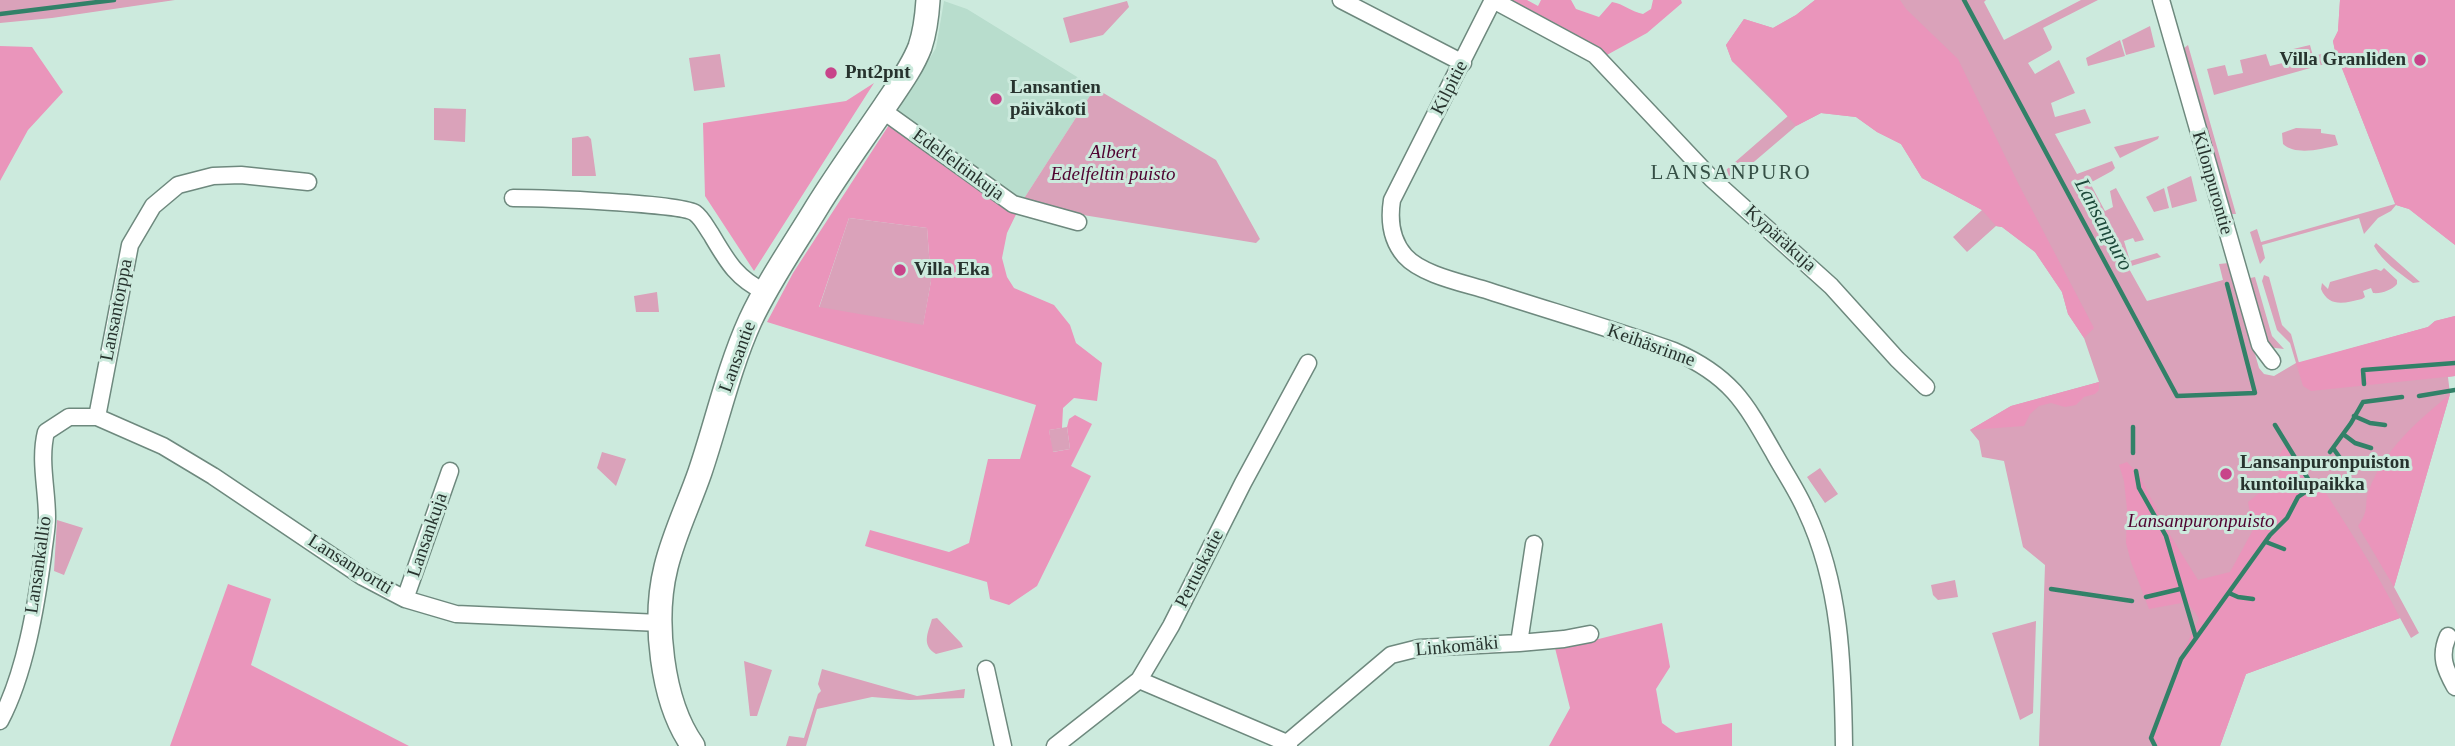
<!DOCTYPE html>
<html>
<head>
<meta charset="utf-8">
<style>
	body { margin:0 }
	canvas { display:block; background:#cceadd }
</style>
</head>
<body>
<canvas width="2455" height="746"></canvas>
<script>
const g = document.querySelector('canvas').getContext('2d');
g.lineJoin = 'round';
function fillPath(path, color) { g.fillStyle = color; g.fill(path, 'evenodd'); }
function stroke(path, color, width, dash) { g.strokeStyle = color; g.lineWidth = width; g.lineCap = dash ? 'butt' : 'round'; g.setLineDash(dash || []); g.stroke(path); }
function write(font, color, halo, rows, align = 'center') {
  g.font = font + ' Georgia,serif'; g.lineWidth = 6; g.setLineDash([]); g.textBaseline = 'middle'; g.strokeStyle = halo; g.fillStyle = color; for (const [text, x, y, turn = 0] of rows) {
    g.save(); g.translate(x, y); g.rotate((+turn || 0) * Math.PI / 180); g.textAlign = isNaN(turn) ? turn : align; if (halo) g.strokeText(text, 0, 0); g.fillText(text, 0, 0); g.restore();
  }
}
fillPath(new Path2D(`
	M 944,1 L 967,9 L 1095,88 L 1023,200 L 898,111 L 936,48 Z`), '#b8ddcd');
fillPath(new Path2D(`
	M 0,0 L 175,0 L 52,18 L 0,23 Z
	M 1815,0 L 1986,0 L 1984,2 L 2004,40 L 2081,0 L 2098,0 L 2043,28 L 2052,47 L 2051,50 L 2028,63 L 2035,74 L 2059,60 L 2075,93 L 2051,103 L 2055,117 L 2085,109 L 2091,123 L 2055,134 L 2077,174 L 2112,161 L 2115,168 L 2112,171 L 2090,183 L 2105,211 L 2113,207 L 2110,191 L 2116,188 L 2141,234 L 2144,240 L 2135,242 L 2133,238 L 2124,241 L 2130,261 L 2157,253 L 2161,257 L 2128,267 L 2147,301 L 2223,280 L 2219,264 L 2229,263 L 2259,368 L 2264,374 L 2274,376 L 2296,363 L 2290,343 L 2277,330 L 2262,281 L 2264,275 L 2269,277 L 2282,325 L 2291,334 L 2299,363 L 2428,327 L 2435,321 L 2455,316 L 2455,376 L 2448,377 L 2450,394 L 2394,587 L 2419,633 L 2411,638 L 2400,618 L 2246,674 L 2220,746 L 2039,746 L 2045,565 L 2023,547 L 2004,461 L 1982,457 L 1979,441 L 1970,430 L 2011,406 L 2099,382 L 2084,338 L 2068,314 L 2062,292 L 2035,252 L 2002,227 L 1996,226 L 1967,252 L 1953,237 L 1982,210 L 1922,178 L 1901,144 L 1877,132 L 1856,117 L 1821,113 L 1796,126 L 1728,184 L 1719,176 L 1788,116 L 1732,61 L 1726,45 L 1744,19 L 1773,28 L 1796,15 Z
	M 2340,0 L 2455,245 L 2409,209 L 2396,205 L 2391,211 L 2378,218 L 2364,234 L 2359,218 L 2262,245 L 2265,258 L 2260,264 L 2250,232 L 2257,229 L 2261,242 L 2395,204 L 2339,60 L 2214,95 L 2207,69 L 2225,65 L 2228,76 L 2243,73 L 2240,60 L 2266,54 L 2270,66 L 2291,61 L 2289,50 L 2310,45 L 2313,56 L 2335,51 L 2333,41 L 2338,31 Z
	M 1127,1 L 1129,7 L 1103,35 L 1070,43 L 1063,18 Z
	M 2150,26 L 2155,47 L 2126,55 L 2122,40 Z
	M 2120,40 L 2125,56 L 2088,66 L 2086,58 Z
	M 2188,45 L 2236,214 L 2230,214 L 2183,49 Z
	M 720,54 L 725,87 L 694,91 L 689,58 Z
	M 1095,88 L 1216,160 L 1260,239 L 1256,243 L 1077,214 L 1023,200 Z
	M 434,108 L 466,109 L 465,142 L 434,140 Z
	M 2296,128 L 2321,129 L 2321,133 L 2335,135 L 2338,145 C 2322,149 2296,156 2283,144 L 2282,133 Z
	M 588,136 L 591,139 L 596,176 L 572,176 L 572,138 Z
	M 2159,136 L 2158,139 L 2120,158 L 2114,147 Z
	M 2191,176 L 2197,201 L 2172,208 L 2167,187 Z
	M 2164,188 L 2169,208 L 2154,212 L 2146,197 Z
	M 849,218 L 927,228 L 931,281 L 923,326 L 819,308 Z
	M 2376,243 L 2420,282 L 2413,283 C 2398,272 2383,262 2374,246 Z
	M 2384,268 L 2397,280 L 2397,284 C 2392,290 2381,294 2373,293 L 2371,288 L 2363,291 L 2365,297 L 2362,299 C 2345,303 2329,308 2321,289 L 2322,283 L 2328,289 L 2330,282 L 2376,269 L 2381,271 Z
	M 2255,277 L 2272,336 L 2284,349 L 2267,347 L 2246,279 Z
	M 657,292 L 659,312 L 636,312 L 634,296 Z
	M 1067,427 L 1070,449 L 1052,452 L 1049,430 Z
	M 602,452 L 626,459 L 616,486 L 597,468 Z
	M 1820,468 L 1838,494 L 1825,503 L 1807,477 Z
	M 57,520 L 83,528 L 64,575 L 54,571 Z
	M 1955,580 L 1958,597 L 1938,600 L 1933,595 L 1931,585 Z
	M 937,618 L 961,643 L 963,647 L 936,654 C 921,645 928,633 932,619 Z
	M 2036,621 L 2033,713 L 2020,720 L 1992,633 Z
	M 744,661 L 772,670 L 757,716 L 750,716 Z
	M 822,669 L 917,696 L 965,689 L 964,698 L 909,700 L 872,697 L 817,709 L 806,746 L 786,746 L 789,736 L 804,738 L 818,694 L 821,691 L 818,684 Z`), '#daa2ba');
fillPath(new Path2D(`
	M 1510,0 L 1527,0 L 1538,6 L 1541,0 L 1571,0 L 1576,9 L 1599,17 L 1612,2 C 1624,4 1630,11 1643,14 L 1651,9 L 1653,0 L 1681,0 L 1682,3 L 1647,33 L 1605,56 L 1511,3 Z
	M 1815,0 L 1900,0 L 1906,9 L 1958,59 L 2018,183 L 2094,328 L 2084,338 L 2068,314 L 2062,292 L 2035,252 L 2002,227 L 1996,226 L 1982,210 L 1922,178 L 1901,144 L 1877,132 L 1856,117 L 1821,113 L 1796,126 L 1766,92 L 1732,61 L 1726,45 L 1744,19 L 1773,28 L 1796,15 Z
	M 2340,0 L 2455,0 L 2455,245 L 2409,209 L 2396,205 L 2335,51 L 2333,41 L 2338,31 Z
	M 0,46 L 32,47 L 63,92 L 28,130 L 0,181 Z
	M 874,83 L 754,271 L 705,196 L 703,123 L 846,101 Z
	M 898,111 L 1023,200 L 1007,233 L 1002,258 L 1007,277 L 1014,288 L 1054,305 L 1070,325 L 1076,343 L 1102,363 L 1097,401 L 1074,398 L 1063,408 L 1062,428 L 1049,430 L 1053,452 L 1070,449 L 1067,427 L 1069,419 L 1075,415 L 1092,424 L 1071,466 L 1091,476 L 1037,586 L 1009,605 L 990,599 L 987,582 L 865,546 L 870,530 L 949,552 L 969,543 L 988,459 L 1020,459 L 1036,405 L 767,322 L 793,273 ZM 849,218 L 927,228 L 931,281 L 923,325 L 819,307 Z
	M 2455,316 L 2455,376 L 2311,391 L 2303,386 L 2296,363 L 2428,327 L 2435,321 Z
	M 2099,382 L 2099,390 L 2095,394 L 2084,397 L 2076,405 L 2065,407 L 2051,403 L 2039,406 L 2030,414 L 2024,426 L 1970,430 L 2011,406 Z
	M 2450,394 L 2394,587 L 2358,526 C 2371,507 2363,506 2369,490 C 2384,449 2419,420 2450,394 Z
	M 2287,441 L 2313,487 L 2318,481 C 2347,526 2376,570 2400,618 L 2246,674 L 2220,746 L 2153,746 L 2149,738 L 2172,676 L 2199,618 L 2187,602 L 2149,609 L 2131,562 L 2126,543 L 2127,509 L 2124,481 L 2119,465 L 2127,462 L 2138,473 L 2170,535 L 2198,580 L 2230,572 L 2253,530 L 2248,502 L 2277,479 L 2281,470 L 2278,458 Z
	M 228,584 L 271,599 L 251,665 L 409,746 L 170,746 Z
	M 1662,623 L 1670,667 L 1656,689 L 1662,723 L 1676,733 L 1732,723 L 1732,746 L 1549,746 L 1570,708 L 1555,648 L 1567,647 Z`), '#ea95bb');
stroke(new Path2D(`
	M 1964,0 L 2177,396 L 2255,393 L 2227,284
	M 0,14 L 114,0
	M 2364,384 L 2363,370 L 2455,363
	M 2419,396 L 2455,390
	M 2354,416 L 2370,423 L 2385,425
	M 2133,427 L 2133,453
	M 2343,434 L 2355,443 L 2371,448
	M 2333,448 L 2345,465 L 2354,470
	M 2330,452 L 2351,423 L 2363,402 L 2402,397
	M 2136,471 L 2139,488 L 2166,536 L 2196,638
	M 2266,542 L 2284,549
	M 2051,589 L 2132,601
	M 2229,593 L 2238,597 L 2253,599
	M 2146,597 L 2180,589
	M 2155,746 L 2151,738 L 2181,659 L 2270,535 L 2287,518 L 2298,497 L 2313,487 L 2275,425`), '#328168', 4.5);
const street = new Path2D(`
	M 1341,0 L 1463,63
	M 1493,0 L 1392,200 C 1389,219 1391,240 1405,256 C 1422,275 1464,283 1489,291 C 1550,311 1613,329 1674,351 C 1731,376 1745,402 1775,455 C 1785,473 1798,492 1806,511 C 1841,585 1843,666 1844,746
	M 1493,0 L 1595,55 L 1712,179 L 1831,286 L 1897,359 L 1926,387
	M 2161,0 L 2260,345 L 2272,361
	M 882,110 L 1013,204 L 1078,222
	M 513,198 C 539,198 681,203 695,213 C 702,218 706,227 711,234 C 727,261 736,278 765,292
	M 97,417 L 130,245 L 153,206 L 178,185 L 213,176 L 241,175 L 308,182
	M 405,599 L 450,471
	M 2448,636 C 2439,656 2445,669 2455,687
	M 1519,643 L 1564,639 L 1590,634
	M 986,669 L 1003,746
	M 1139,680 L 1287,743 L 1289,746
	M 0,721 C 25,674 36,607 43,555 C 44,543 47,530 47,517 C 47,489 39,460 46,432 L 69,417 L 97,417 L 163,446 L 213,476 L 363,577 L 405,599 L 456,614 L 660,623
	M 1287,743 L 1391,655 L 1419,648 L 1519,643 L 1534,544
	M 1055,746 L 1139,680 L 1171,626 L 1243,483 L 1308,363`);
const secondary = new Path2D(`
	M 693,746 C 661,701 653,619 666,567 C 674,534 689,504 700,472 C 717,422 728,370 750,321 C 768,282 794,245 817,207 C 838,173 862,140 885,106 C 897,88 912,68 920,47 C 925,32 927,16 928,0`);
stroke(street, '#6e897e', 19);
stroke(secondary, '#6e897e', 26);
stroke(street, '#fff', 16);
stroke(secondary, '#fff', 23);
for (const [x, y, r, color] of [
	[2420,60,7,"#c8448a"],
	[831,73,7,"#c8448a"],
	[996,99,7,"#c8448a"],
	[900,270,7,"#c8448a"],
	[2226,474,7,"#c8448a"]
]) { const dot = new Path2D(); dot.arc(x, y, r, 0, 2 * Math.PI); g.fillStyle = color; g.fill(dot); stroke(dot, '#cceadd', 2.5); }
write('bold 19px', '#27332e', '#cceadd', [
	["Villa Granliden",2406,60,"right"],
	["Pnt2pnt",845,73],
	["Lansantien",1010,88],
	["päiväkoti",1010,110],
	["Villa Eka",914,270],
	["Lansanpuronpuiston",2240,463],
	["kuntoilupaikka",2240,485]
], 'left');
write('19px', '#27332e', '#cceadd', [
	["Kilpitie",1450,88,-63],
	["Edelfeltinkuja",958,165,36],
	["Kilonpurontie",2212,183,74],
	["Kypäräkuja",1780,239,42],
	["Lansantorppa",117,310,-79],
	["Keihäsrinne",1651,346,20],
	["Lansantie",738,357,-70],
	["Lansankuja",428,535,-71],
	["Lansankallio",39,565,-82],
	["Lansanportti",350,565,32],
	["Pertuskatie",1200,569,-63],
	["Linkomäki",1457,647,-5]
]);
write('italic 19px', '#500431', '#cceadd', [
	["Albert",1113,153],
	["Edelfeltin puisto",1113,175],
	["Lansanpuronpuisto",2201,522]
]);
g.letterSpacing = '2px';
write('21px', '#354f45', '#cceadd', [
	["LANSANPURO",1731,173]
]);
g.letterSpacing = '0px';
write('italic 21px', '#1c493a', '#cceadd', [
	["Lansanpuro",2103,225,62]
]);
</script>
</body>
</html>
